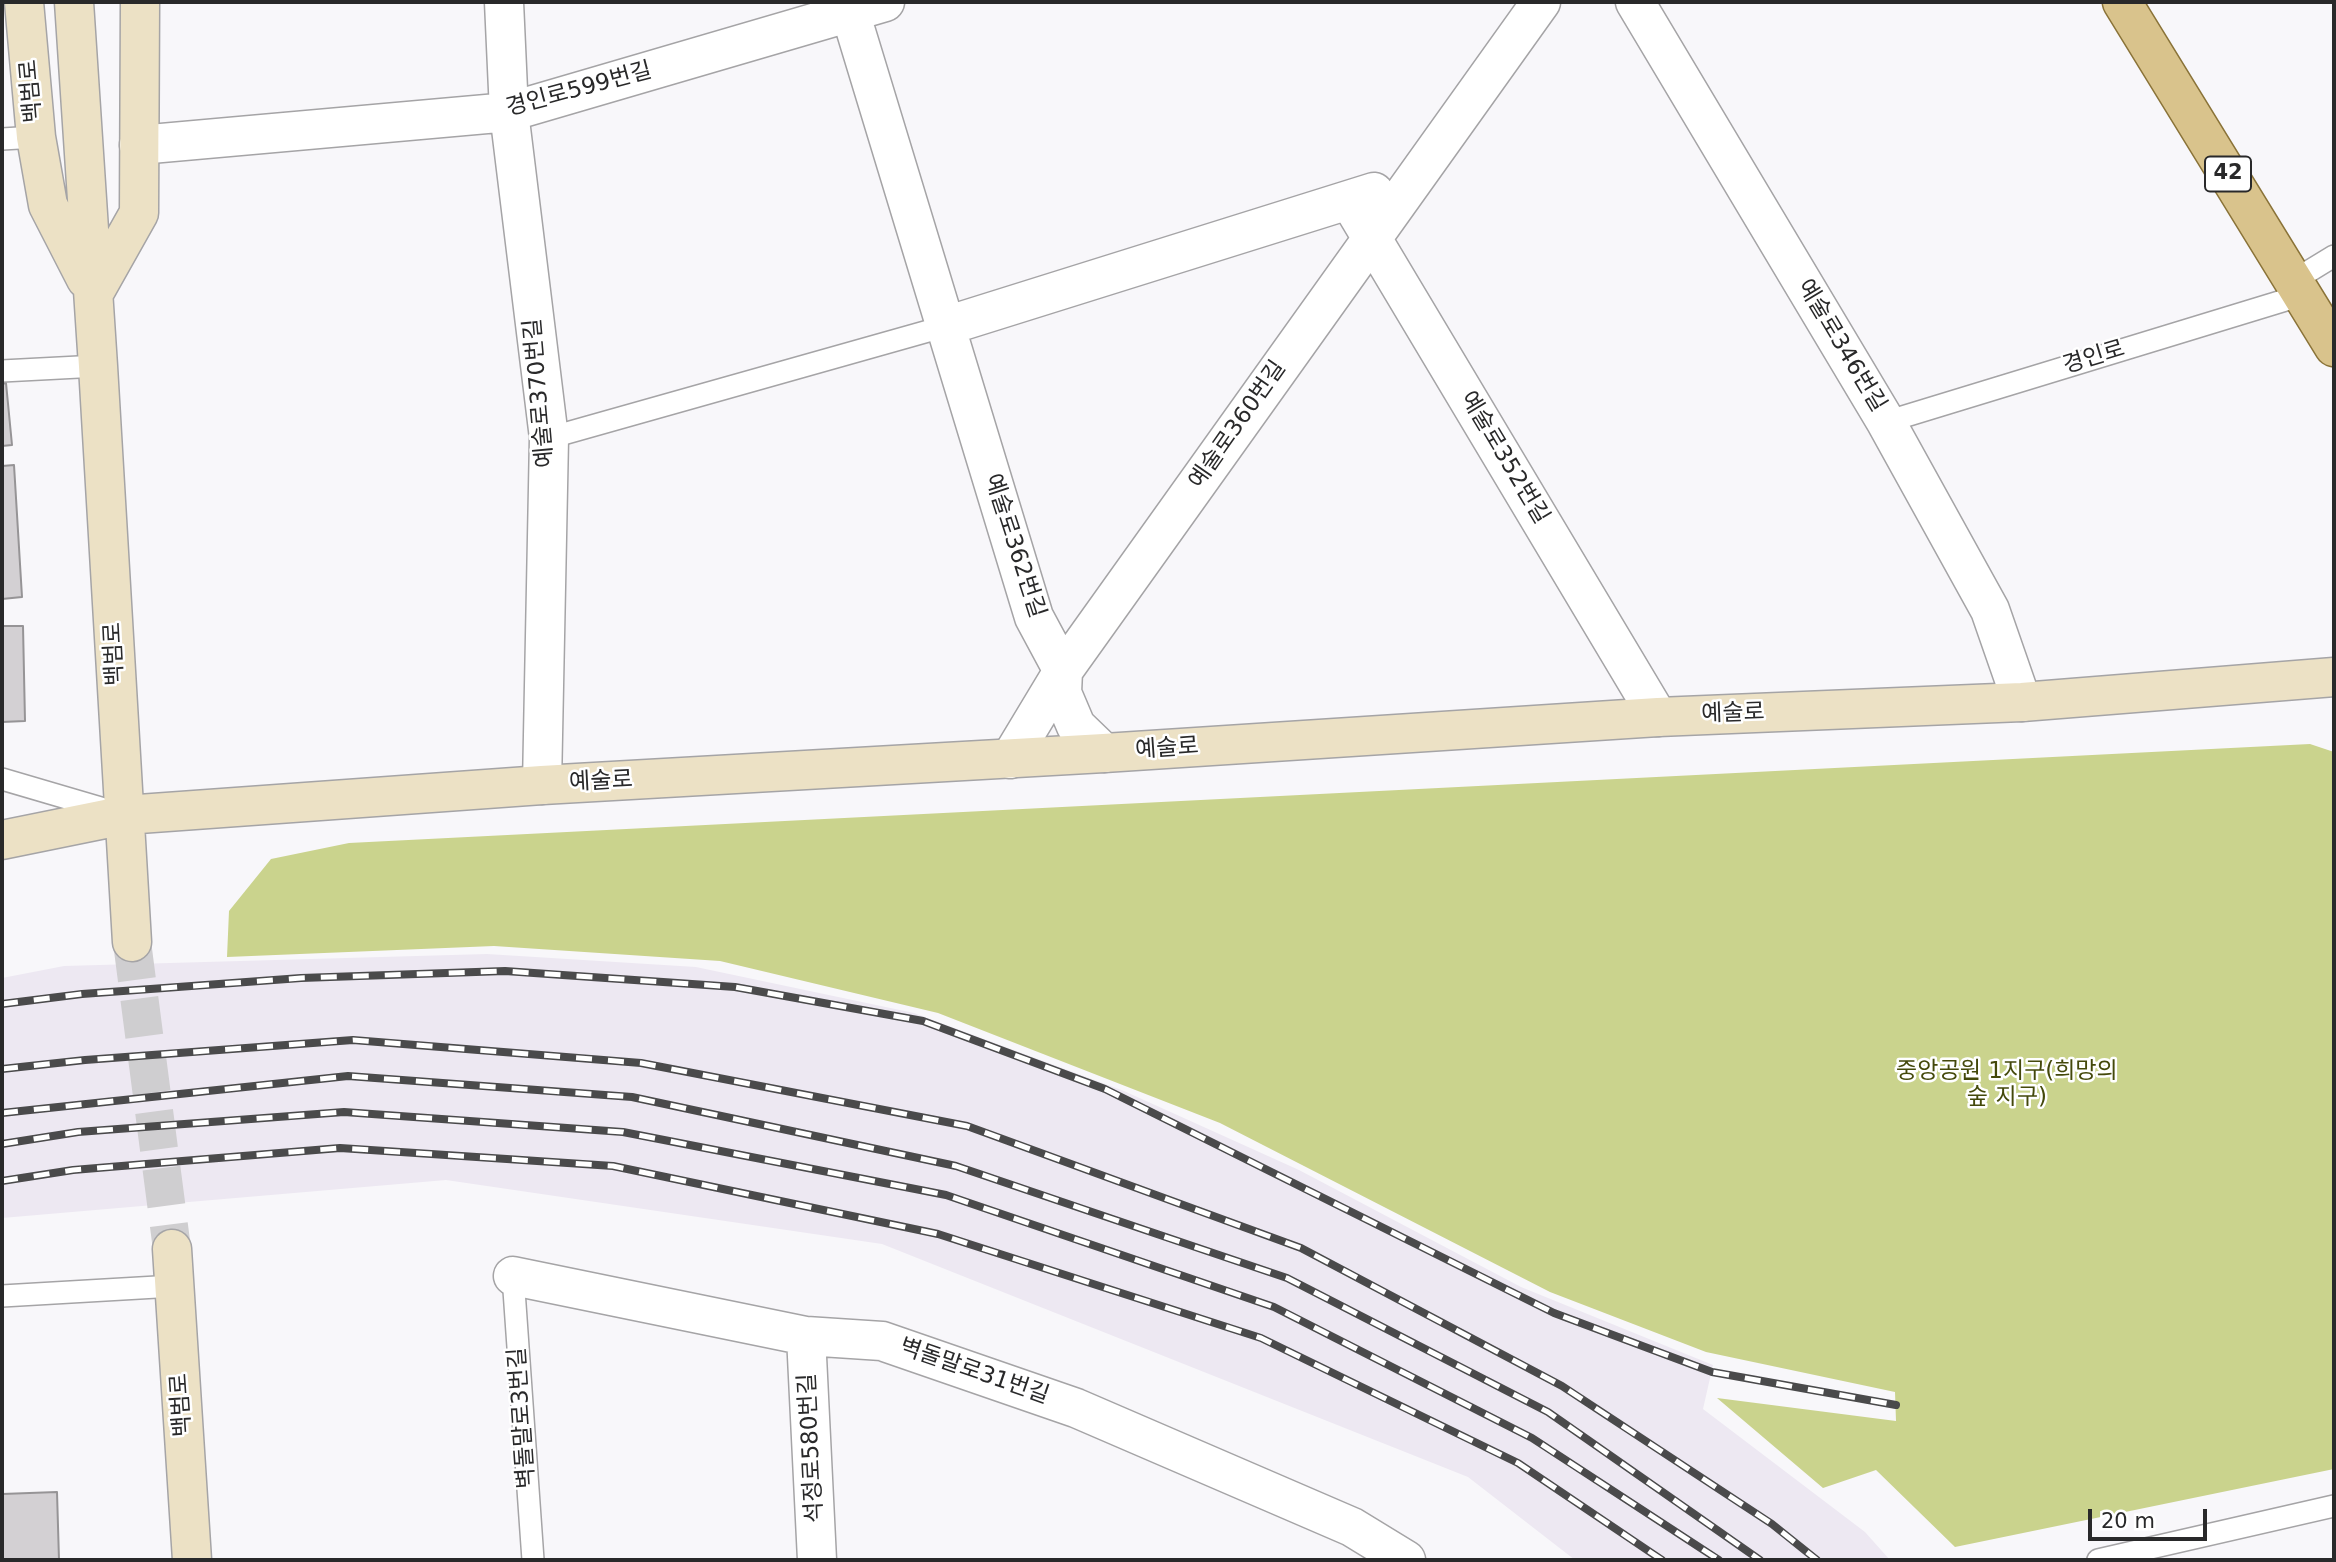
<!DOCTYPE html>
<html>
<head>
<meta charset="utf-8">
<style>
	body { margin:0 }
	#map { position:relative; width:2336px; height:1562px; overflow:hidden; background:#f8f7fa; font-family:"DejaVu Sans",sans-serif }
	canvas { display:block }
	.frame { position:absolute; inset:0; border:4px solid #29292a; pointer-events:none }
	.scale { position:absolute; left:2088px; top:1509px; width:119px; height:32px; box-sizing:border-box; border:4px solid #29292a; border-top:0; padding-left:9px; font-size:21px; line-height:24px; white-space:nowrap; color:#29292a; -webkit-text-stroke:5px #fff; paint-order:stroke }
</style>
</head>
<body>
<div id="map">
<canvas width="2336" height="1562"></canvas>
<div class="frame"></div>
<div class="scale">20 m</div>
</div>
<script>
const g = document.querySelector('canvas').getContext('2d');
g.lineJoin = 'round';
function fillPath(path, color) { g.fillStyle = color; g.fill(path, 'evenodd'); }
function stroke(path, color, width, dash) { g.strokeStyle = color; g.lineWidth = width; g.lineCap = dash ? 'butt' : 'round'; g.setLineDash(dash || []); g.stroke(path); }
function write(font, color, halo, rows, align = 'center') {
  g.font = font + ' "DejaVu Sans","Noto Sans KR",sans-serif'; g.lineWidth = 5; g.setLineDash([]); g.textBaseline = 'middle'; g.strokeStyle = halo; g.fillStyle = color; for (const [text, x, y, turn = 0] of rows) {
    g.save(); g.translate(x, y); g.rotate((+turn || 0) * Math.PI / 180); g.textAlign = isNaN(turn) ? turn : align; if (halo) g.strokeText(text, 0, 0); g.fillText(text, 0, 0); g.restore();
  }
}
fillPath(new Path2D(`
	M 487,954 L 696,967 L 914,1013 L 1124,1091 L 1299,1170 L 1521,1287 L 1713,1365 L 1703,1409 L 1865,1532 L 1890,1560 L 1575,1560 L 1468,1477 L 882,1244 L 446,1180 L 2,1218 L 2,978 L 64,966 Z`), '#ede8f2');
fillPath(new Path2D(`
	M 2310,744 L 2334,752 L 2334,1469 L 1955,1547 L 1876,1470 L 1823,1488 L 1717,1398 L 1896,1421 L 1895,1392 L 1706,1352 L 1550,1292 L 1220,1123 L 938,1013 L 720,961 L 494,946 L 227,957 L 229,911 L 271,859 L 349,843 Z`), '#cad38d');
const building = new Path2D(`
	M 6,383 L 12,445 L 2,446 L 2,384 Z
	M 14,465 L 22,597 L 2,599 L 2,466 Z
	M 2,626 L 23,626 L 25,721 L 2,722 Z
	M 57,1492 L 59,1560 L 2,1560 L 2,1494 Z`);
fillPath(building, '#d3d0d3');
stroke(building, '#969496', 2);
stroke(new Path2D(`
	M 132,942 L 172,1249`), '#cfced0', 38, [38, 19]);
const lane = new Path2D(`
	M 2,139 L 36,137
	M 2293,281 L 2334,256
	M 2,371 L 98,366
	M 1886,422 L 2302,295
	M 549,438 L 946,326
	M 2,779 L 111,811
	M 513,1276 L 533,1560
	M 2,1296 L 174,1286
	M 2098,1560 L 2334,1506`);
const street = new Path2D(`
	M 504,2 L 509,112 L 549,438 L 542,785
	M 847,2 L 1034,617 L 1063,671 L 1062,693 L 1076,726 L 1104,753
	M 1635,2 L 1886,422 L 1990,610 L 2022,702
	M 139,145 L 509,112 L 885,2
	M 1349,200 L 1658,717
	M 946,326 L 1374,192
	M 1010,759 L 1063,671 L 1541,2
	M 513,1276 L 806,1336 L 882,1341 L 1076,1408 L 1352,1527 L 1406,1560
	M 806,1336 L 817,1560`);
const secondary = new Path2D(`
	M 24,2 L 36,137 L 48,205 L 86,279
	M 74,2 L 98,366 L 132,942
	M 94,293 L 139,213 L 140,2
	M 2,840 L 125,815 L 542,785 L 1104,753 L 1658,717 L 2022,702 L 2334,677
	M 172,1249 L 192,1560`);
const primary = new Path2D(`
	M 2122,2 L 2334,347`);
stroke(lane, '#a5a4a6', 24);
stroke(street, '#a5a4a6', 41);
stroke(secondary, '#a5a4a6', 41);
stroke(primary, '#8a7338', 41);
stroke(lane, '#fff', 21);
stroke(street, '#fff', 38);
stroke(secondary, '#ece1c5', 38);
stroke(primary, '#d9c38c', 38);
const rail = new Path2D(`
	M 2,1004 L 82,994 L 301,978 L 505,971 L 735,987 L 923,1021 L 1105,1089 L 1554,1313 L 1712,1372 L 1896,1405
	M 2,1069 L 85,1060 L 353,1040 L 641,1063 L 967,1126 L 1301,1248 L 1562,1386 L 1772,1524 L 1817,1560
	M 2,1113 L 348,1076 L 632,1097 L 956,1166 L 1287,1278 L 1548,1412 L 1760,1560
	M 2,1144 L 78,1132 L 344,1112 L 623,1132 L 946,1195 L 1274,1307 L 1532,1438 L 1719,1560
	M 2,1181 L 73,1170 L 340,1148 L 613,1166 L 938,1234 L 1261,1338 L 1518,1463 L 1662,1560`);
stroke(rail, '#4a4a4b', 8);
stroke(rail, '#fff', 5, [16]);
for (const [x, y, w] of [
	[2228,174,46]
]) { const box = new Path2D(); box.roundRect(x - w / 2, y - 17.5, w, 35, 5); g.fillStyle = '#fff'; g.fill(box); stroke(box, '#29292a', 2); }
write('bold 21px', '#29292a', null, [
	["42",2228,174]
]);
write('23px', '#29292a', '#fff', [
	["경인로599번길",579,90,-15],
	["백범로",32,91,-95],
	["예술로346번길",1841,346,59],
	["경인로",2094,358,-17],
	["예술로370번길",540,393,-95],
	["예술로360번길",1238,425,-55],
	["예술로352번길",1504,458,59],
	["예술로362번길",1014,546,72],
	["백범로",115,654,-93],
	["예술로",1733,714,-2],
	["예술로",1167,749,-4],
	["예술로",601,782,-3],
	["벽돌말로31번길",974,1372,19],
	["백범로",182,1405,-94],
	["벽돌말로3번길",523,1418,-94],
	["석정로580번길",812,1448,-93]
]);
write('23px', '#44490b', '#fff', [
	["중앙공원 1지구(희망의",2007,1072],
	["숲 지구)",2007,1098]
]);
</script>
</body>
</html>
